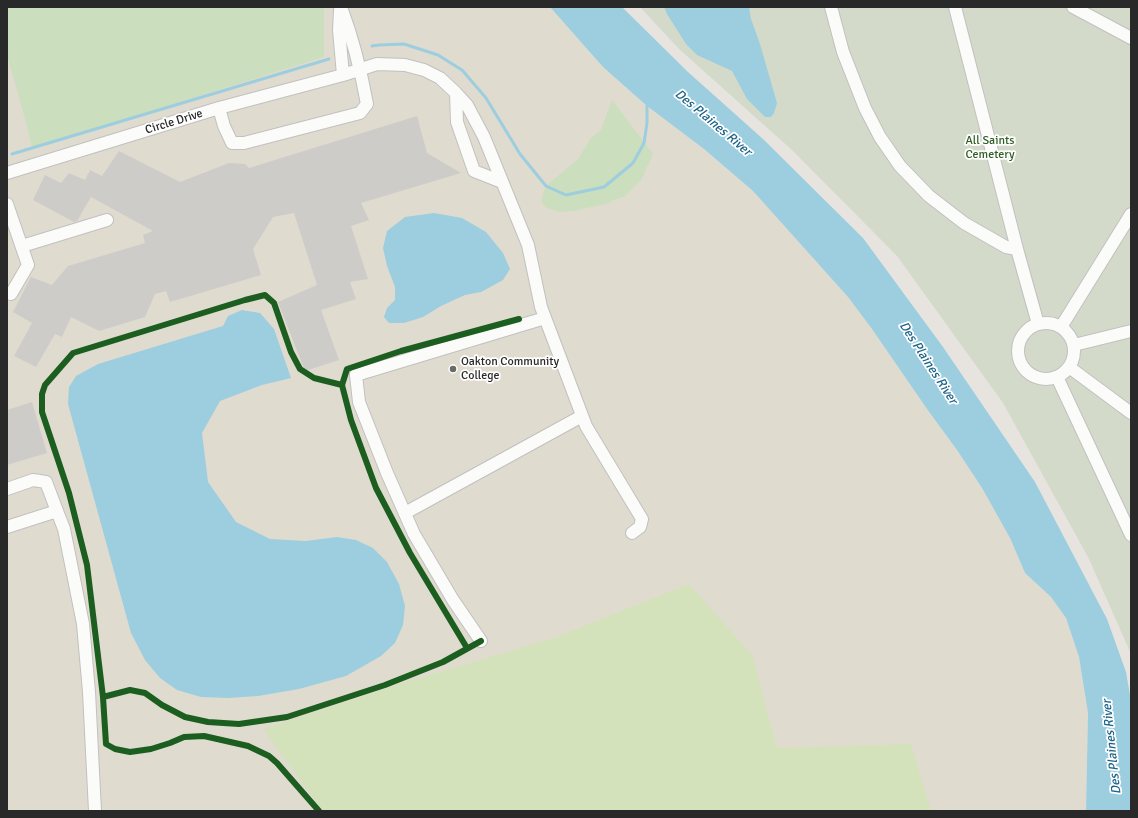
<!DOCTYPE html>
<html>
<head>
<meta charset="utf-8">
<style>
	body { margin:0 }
	#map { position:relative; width:1138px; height:818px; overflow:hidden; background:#e7e4e0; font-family:Signika,sans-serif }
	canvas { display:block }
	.frame { position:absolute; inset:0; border:8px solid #292929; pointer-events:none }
</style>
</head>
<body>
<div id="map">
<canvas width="1138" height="818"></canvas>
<div class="frame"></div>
</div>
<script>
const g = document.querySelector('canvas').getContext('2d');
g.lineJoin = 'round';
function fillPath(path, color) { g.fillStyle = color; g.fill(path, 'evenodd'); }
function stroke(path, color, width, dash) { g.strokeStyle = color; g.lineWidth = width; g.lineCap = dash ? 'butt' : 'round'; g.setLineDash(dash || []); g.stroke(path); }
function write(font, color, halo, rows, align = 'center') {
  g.font = font + ' Signika,sans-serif'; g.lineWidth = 3.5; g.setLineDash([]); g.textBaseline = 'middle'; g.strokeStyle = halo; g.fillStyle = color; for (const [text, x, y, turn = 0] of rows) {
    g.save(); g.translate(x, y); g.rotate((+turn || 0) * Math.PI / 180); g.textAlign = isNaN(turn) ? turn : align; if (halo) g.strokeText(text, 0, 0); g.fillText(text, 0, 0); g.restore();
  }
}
fillPath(new Path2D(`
	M 7,7 L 550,7 L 603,67 L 647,106 L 704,149 L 753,191 L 848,297 L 872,329 L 927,409 L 957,450 L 982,488 L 1010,538 L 1025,573 L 1051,597 L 1066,618 L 1079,657 L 1088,713 L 1086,811 L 7,811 Z`), '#e0dbcf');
fillPath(new Path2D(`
	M 7,7 L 324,7 L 324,57 L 32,148 L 28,129 L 7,55 Z
	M 612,100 L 653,154 L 641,180 L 624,197 L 613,200 L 610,203 L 573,211 L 559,212 L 545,207 L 541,200 L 546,186 L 578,159 L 591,138 L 601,130 Z`), '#cbdebd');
fillPath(new Path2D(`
	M 640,7 L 1131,7 L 1131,654 L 1089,559 L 1003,403 L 897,256 L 793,151 L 679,49 Z`), '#d4dac9');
fillPath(new Path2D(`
	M 689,584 L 752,655 L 777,748 L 911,744 L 931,811 L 323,811 L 263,729 L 412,680 L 554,638 Z`), '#d4e2bb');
fillPath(new Path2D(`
	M 550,7 L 622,7 L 688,72 L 763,139 L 863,238 L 943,347 L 1035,482 L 1107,619 L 1126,672 L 1131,701 L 1131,811 L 1086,811 L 1088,713 L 1079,657 L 1066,618 L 1051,597 L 1025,573 L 1010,538 L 982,488 L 957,450 L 927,409 L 872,329 L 848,297 L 753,191 L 704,149 L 647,106 L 603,67 Z
	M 664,7 L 749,7 L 751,19 L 760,44 L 777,103 L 774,113 L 771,117 L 765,117 L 747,99 L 732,71 L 697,55 L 686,44 L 667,14 Z
	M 434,213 L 462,218 L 486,232 L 503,253 L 510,269 L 503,280 L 481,292 L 465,295 L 441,306 L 423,317 L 404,323 L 389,323 L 384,317 L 387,308 L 395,300 L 395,287 L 387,266 L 383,248 L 387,231 L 405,217 Z
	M 242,310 L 260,313 L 274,329 L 291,378 L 262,385 L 220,401 L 202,433 L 208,482 L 236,522 L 270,539 L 306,541 L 337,537 L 356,540 L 373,548 L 387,562 L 399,584 L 405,606 L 403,625 L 395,643 L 381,656 L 346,676 L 299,689 L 258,696 L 228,698 L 201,697 L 177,690 L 160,678 L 145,660 L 131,633 L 68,404 L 69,387 L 76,376 L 98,364 L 223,326 L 228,316 Z`), '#9ccedf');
stroke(new Path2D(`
	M 372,46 L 379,45 L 404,44 L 438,55 L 462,70 L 486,98 L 520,154 L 546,186 L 566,195 L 604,187 L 633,163 L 644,143 L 647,123 L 647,103
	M 12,154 L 329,59`), '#9ccedf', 3);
fillPath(new Path2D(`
	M 417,116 L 427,153 L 461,173 L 361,203 L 369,220 L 351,226 L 368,279 L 350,282 L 356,299 L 321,310 L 339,360 L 305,371 L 278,302 L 317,285 L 294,213 L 273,217 L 253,249 L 261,275 L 170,302 L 166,291 L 155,294 L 145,317 L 99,331 L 71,317 L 62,337 L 55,334 L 36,367 L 14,356 L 32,323 L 13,312 L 31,277 L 52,285 L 68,266 L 145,243 L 143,235 L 153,231 L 91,197 L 77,221 L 74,222 L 33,200 L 45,175 L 61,183 L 69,173 L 85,180 L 90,170 L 102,176 L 119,151 L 180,182 L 229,163 L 245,164 L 249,168 Z
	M 32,402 L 47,453 L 7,465 L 7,410 Z`), '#ceccc9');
const minor = new Path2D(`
	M 831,7 L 843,52 L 865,108 L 880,137 L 900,166 L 929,196 L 964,223 L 1006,247 L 1017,249 L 1038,324
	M 955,7 L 1017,249
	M 1073,7 L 1131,38
	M 340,10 L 339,30 L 343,75
	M 456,93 L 457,122 L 474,171 L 502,182
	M 219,108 L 224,126 L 232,143 L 244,143 L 360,113 L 367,104 C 361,71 353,39 341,7
	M 7,173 L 219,108 L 343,75 L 377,64 L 405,65 L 424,70 L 440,78 L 456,93 L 467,105 L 484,137 L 528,245 L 541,307 L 586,426 L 642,519 L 640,527 L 632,533
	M 7,204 L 28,265 L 11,294
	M 22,246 L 107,220
	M1018 351a28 28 0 1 1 56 0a28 28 0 1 1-56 0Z
	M 1061,327 L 1131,214
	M 1074,345 L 1131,331
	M 1069,367 L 1131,413
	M 1057,377 L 1131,535
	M 7,489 L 33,480 L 46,482 L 57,511
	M 405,513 L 582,416
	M 7,527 L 57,511 L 64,529 L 83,624 L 89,692 L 95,811
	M 481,641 L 453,600 L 414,534 L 387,473 L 359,402 L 356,375 L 545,318`);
stroke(minor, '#c1c0c1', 14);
stroke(minor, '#fbfbfa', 12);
stroke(new Path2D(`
	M 342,385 L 351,420 L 376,488 L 410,553 L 467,648
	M 103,697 L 130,690 L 145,693 L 162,705 L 185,717 L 208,722 L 239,724 L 287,717 L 385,685 L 443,662 L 481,641
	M 319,811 L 277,763 L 269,756 L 248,746 L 204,736 L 184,737 L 170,743 L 151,749 L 130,752 L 115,749 L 106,744 L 103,697 L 87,565 L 69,493 L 42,412 L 42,394 L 45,385 L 73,353 L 245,300 L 265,295 L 274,303 L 291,352 L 300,369 L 314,378 L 342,385 L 347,369 L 401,351 L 519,319`), '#1b5e20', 6);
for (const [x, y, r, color] of [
	[453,369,4,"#6c6a69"]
]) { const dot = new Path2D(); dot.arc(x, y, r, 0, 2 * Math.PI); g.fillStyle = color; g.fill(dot); stroke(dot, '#fff', 1.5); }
write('12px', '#292929', '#fff', [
	["Circle Drive",174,122,-17]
]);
write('12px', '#2f5d23', '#fff', [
	["All Saints",990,141],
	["Cemetery",990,155]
]);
write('12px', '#292929', '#fff', [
	["Oakton Community",461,362],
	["College",461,376]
], 'left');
write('italic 13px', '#1d6489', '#fff', [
	["Des Plaines River",713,123,40],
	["Des Plaines River",928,363,57],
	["Des Plaines River",1112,747,-96]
]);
</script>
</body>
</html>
